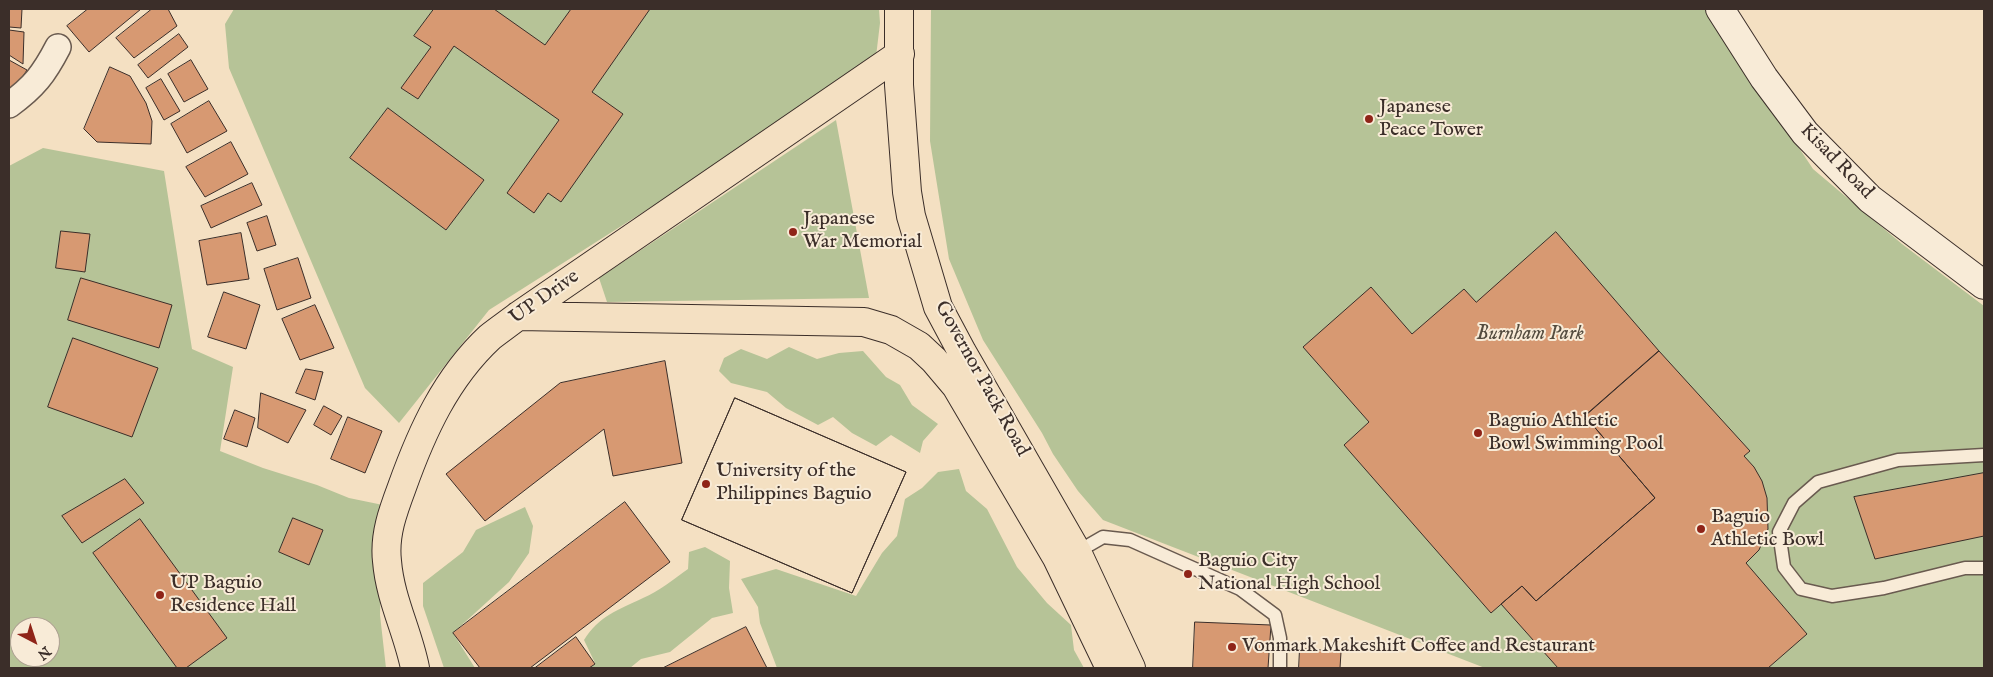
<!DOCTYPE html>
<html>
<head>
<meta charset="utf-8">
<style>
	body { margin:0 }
	#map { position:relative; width:1993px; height:677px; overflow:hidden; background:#f4e0c2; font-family:"IM FELL English",serif }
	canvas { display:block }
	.frame { position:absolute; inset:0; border:10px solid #3b2e29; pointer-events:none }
	.north { position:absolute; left:10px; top:617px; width:50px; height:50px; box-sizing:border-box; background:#f8ebd7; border:1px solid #ac9f91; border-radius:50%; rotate:140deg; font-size:14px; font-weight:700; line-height:20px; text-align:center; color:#3b2e29 }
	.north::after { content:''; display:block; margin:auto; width:18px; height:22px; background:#8f2418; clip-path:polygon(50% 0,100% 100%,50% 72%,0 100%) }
</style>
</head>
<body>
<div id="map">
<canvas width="1993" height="677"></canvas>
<div class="frame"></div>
<div class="north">N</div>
</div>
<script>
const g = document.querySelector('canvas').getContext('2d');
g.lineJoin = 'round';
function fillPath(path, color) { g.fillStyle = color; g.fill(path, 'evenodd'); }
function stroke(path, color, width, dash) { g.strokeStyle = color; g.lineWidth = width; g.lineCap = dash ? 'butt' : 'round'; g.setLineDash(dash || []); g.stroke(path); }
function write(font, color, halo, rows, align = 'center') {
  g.font = font + ' "IM FELL English",serif'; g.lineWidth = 4; g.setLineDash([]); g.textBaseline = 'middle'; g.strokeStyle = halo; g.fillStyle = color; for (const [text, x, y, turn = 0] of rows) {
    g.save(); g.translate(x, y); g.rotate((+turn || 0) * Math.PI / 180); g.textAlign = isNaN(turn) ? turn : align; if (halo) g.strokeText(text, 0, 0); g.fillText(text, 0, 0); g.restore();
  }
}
fillPath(new Path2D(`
	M 234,9 L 879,9 L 880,23 L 875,65 L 489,310 L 399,423 L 365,388 L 229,68 L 225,24 Z
	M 931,9 L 1707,9 L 1813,169 L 1902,244 L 1984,306 L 1984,668 L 1485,668 L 1103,520 L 1078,491 L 1053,454 L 1042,433 L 983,340 L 949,259 L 930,141 Z
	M 836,120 L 869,298 L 607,302 L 599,278 Z
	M 43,148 L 164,171 L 192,349 L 233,367 L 220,451 L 263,468 L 317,485 L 349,498 L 383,505 L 380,615 L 386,668 L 9,668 L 9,166 ZM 20,627 L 50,627 L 50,657 L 20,657 Z
	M 789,347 L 817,359 L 839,353 L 863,351 L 886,377 L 900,385 L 912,405 L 938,424 L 923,441 L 920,453 L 891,435 L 876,446 L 852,433 L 833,417 L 818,425 L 786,408 L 767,392 L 731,383 L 719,371 L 724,358 L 741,349 L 767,359 Z
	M 959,469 L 966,491 L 987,509 L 1017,567 L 1047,603 L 1071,625 L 1074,650 L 1084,668 L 777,668 L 760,623 L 758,607 L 741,579 L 776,569 L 856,596 L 882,553 L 897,536 L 905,499 L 922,488 L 938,472 Z
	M 525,507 L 533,526 L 529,553 L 509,582 L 453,633 L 475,668 L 444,668 L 423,606 L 423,583 L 463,552 L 476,530 Z
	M 705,547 L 730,561 L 729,588 L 733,613 L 712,618 L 670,652 L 641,659 L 630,668 L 589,668 L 595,663 L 584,640 C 599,616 618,610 643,598 C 659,591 674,579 688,569 L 689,552 Z`), '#b6c397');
const building = new Path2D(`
	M 9,9 L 22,9 L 21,28 L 9,27 Z
	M 88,9 L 141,9 L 89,52 L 67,26 Z
	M 152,9 L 168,9 L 177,26 L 134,58 L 116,38 Z
	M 434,9 L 494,9 L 545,45 L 571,9 L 650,9 L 592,92 L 623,114 L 561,202 L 548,193 L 534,213 L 507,193 L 559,120 L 454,46 L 418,99 L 401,88 L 431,47 L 414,36 Z
	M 9,30 L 24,32 L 23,64 L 9,55 Z
	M 179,34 L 188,47 L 148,78 L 138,65 Z
	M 9,60 L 27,70 L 9,98 Z
	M 191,60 L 208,89 L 184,102 L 168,74 Z
	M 110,67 L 130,76 L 146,103 L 152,121 L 151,144 L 97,142 L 84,129 Z
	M 161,79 L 180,111 L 164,120 L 146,88 Z
	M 209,101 L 227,131 L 187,153 L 171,124 Z
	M 388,108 L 484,180 L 446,230 L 350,158 Z
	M 231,142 L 248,174 L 205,197 L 186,167 Z
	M 252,183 L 262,205 L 211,228 L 201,206 Z
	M 267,216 L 276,245 L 257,251 L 247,223 Z
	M 61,231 L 90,234 L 85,272 L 56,268 Z
	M 1556,232 L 1659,351 L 1585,416 L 1655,498 L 1536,601 L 1522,586 L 1491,613 L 1344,445 L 1369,422 L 1303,347 L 1371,287 L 1412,334 L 1464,289 L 1476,302 Z
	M 241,233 L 249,279 L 207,285 L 199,241 Z
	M 298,258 L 311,298 L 277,310 L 264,269 Z
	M 81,278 L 172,305 L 159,348 L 68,320 Z
	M 224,292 L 260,305 L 246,349 L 208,337 Z
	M 315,305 L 334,348 L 300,360 L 282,319 Z
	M 73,338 L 158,368 L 132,437 L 48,407 Z
	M 1659,351 L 1750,451 L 1744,456 L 1754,467 L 1762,481 L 1767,498 L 1768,529 L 1759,550 L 1746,563 L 1807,634 L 1768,668 L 1558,668 L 1501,604 L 1522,586 L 1536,601 L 1655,498 L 1585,416 Z
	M 665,361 L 682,463 L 613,476 L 604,429 L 485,521 L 446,474 L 560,383 Z
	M 306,369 L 323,372 L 315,400 L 296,393 Z
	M 261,393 L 306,410 L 288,443 L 258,428 Z
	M 735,398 L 906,472 L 852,593 L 682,520 Z
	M 735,398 L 906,472 L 852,593 L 682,520 Z
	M 324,406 L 342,416 L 331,435 L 314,425 Z
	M 235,410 L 255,418 L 247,447 L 224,439 Z
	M 348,417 L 382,431 L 365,473 L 331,459 Z
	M 1984,473 L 1984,536 L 1875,559 L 1854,497 Z
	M 125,479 L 144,503 L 82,543 L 62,516 Z
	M 625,502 L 670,562 L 530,668 L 480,668 L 453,633 Z
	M 293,518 L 323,530 L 309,565 L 279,552 Z
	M 140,519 L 227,638 L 186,668 L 177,668 L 93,553 Z
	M 1195,622 L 1271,625 L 1268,668 L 1193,668 Z
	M 746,627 L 767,668 L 663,668 Z
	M 576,637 L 595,664 L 589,668 L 535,668 Z
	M 1300,648 L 1341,652 L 1340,668 L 1299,668 Z`);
fillPath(building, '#d79972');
stroke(building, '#3b2e29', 1);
const service = new Path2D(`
	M 1984,455 L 1898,460 L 1818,482 L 1794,503 L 1779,532 L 1784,567 L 1801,589 L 1832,596 L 1884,588 L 1965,568 L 1984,568
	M 1077,552 L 1103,537 L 1130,540 L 1240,589 L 1275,615 L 1280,638 L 1280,668`);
const minor = new Path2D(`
	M 9,105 C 34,87 44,74 58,47`);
const secondary = new Path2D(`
	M 1720,9 L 1764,78 L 1805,133 L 1870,199 L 1984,285`);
const trunk = new Path2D(`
	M 899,9 L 899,85 L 907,192 L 911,216 L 938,307 L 962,352 L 1077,552 L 1131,668
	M 518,316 L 864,322 L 891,330 L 919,346 L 934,360 L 956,386 L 1057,558 L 1110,668
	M 415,668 C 408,632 390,599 387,561 C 384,535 393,511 402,487 C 422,431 446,378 490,337 C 499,330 509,323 518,316 L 900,54`);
stroke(service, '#695a4f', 15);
stroke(minor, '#695a4f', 28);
stroke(secondary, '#3b2e29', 30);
stroke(trunk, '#3b2e29', 30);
stroke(service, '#f8ebd7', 12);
stroke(minor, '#f8ebd7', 25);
stroke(secondary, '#f8ebd7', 28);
stroke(trunk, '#f4e0c2', 28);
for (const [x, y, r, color] of [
	[1369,119,5,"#8f2418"],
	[793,232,5,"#8f2418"],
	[1478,433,5,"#8f2418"],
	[706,484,5,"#8f2418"],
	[1701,529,5,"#8f2418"],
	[1188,574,5,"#8f2418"],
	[160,595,5,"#8f2418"],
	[1232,647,5,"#8f2418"]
]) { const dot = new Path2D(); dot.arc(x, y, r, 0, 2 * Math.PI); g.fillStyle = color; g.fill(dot); stroke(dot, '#f8ebd7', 2); }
write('20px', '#3b2e29', '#f8ebd7', [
	["Japanese",1379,108],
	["Peace Tower",1379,131],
	["Japanese",803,220],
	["War Memorial",803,243],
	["Baguio Athletic",1488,422],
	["Bowl Swimming Pool",1488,445],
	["University of the",716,472],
	["Philippines Baguio",716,495],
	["Baguio",1711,518],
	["Athletic Bowl",1711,541],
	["Baguio City",1198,562],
	["National High School",1198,585],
	["UP Baguio",170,584],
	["Residence Hall",170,607],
	["Vonmark Makeshift Coffee and Restaurant",1242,647]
], 'left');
write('20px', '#3b2e29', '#f8ebd7', [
	["Kisad Road",1836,162,46],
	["UP Drive",545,298,-35],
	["Governor Pack Road",981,379,61]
]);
write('italic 20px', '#544c3f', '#f8ebd7', [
	["Burnham Park",1530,335]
]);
</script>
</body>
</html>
